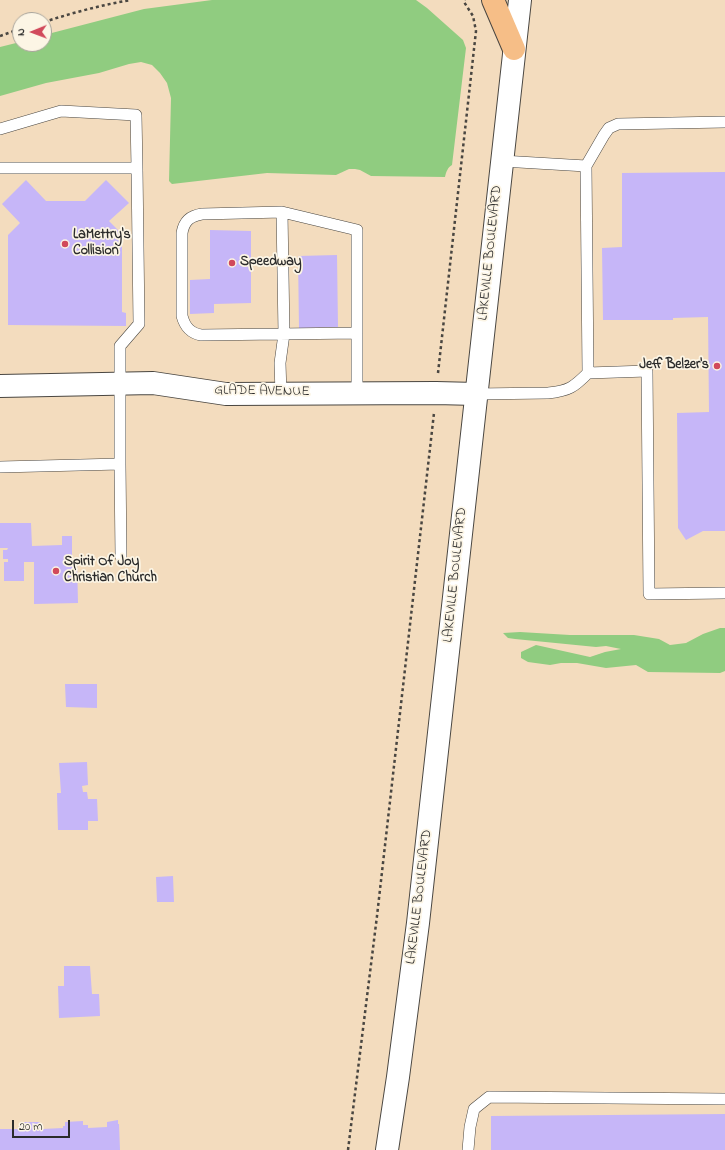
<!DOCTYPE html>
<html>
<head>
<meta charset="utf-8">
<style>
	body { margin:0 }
	#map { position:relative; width:725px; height:1150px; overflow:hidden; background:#f3dcbe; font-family:"Indie Flower",sans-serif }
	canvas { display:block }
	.north { position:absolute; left:12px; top:12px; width:40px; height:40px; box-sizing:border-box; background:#fcf5e5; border:1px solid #a8a49b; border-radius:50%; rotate:269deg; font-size:11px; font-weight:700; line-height:16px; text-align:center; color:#2b2b2b }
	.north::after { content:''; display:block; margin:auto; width:14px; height:18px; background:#d1495b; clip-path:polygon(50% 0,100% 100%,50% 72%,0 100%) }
	.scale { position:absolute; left:12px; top:1120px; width:58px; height:18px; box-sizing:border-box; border:2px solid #2b2b2b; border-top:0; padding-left:5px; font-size:12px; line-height:14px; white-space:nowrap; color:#2b2b2b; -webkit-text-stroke:3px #fcf5e5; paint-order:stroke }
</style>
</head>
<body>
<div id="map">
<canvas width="725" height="1150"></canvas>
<div class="north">N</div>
<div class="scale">20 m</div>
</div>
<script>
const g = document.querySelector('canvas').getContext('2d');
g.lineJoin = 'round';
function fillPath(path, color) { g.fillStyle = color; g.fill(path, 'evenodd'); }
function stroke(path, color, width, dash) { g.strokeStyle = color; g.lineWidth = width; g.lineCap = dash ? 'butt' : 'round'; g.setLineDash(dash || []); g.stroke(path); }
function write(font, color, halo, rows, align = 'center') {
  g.font = font + ' "Indie Flower",sans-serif'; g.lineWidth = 3.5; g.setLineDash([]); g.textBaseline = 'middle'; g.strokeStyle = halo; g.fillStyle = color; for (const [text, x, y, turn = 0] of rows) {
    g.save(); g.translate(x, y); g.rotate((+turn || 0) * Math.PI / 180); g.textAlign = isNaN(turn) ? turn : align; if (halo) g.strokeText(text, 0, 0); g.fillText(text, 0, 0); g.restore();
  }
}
fillPath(new Path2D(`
	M 212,0 L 416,0 L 427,8 L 463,40 L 466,48 L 452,165 C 448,167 446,172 445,177 L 371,176 L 360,170 L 355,169 L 349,169 L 336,175 L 267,173 L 172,184 L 169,181 L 171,98 L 167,83 L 160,73 L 152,65 L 141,62 L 129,64 L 99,73 L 46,83 L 0,96 L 0,47 L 20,42 L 20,44 L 44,44 L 44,35 L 144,9 Z
	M 720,628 L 725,628 L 725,671 L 720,673 L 648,672 L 636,665 L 606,668 L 577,663 L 561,663 L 550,665 L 528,662 L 521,658 L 521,652 L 536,645 L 590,657 L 605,652 L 621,649 L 606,646 L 596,647 L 515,639 L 508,638 L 503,633 L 520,632 L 570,635 L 634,635 L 659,639 L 670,645 L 686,643 L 703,634 Z`), '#90cc80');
fillPath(new Path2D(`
	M 725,172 L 725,531 L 703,531 L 686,540 L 678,528 L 677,413 L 709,412 L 708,317 L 673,318 L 673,320 L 603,320 L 602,248 L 622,247 L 622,173 Z
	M 26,180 L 46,201 L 85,201 L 106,180 L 129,203 L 109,221 L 122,234 L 122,312 L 126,313 L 126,326 L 8,325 L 8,235 L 20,223 L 2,204 Z
	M 210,230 L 251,231 L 251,303 L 214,304 L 214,313 L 190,314 L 190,280 L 210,279 Z
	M 337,255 L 338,327 L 299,328 L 298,256 Z
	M 0,523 L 31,523 L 32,546 L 62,545 L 62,536 L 72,536 L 72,561 L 77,561 L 78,603 L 34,604 L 34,562 L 24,562 L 24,581 L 4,581 L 4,562 L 8,562 L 8,559 L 3,559 L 3,550 L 7,550 L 8,548 L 0,548 Z
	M 65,684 L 97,684 L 97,708 L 66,707 Z
	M 87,762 L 88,785 L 82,786 L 83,792 L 87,792 L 88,799 L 97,799 L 98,821 L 88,821 L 88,830 L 58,830 L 57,793 L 61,793 L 59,763 Z
	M 173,876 L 174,902 L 157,902 L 156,877 Z
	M 64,966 L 90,966 L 92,994 L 99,994 L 100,1016 L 59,1018 L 58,986 L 64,986 Z
	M 725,1114 L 725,1150 L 491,1150 L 491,1116 Z
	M 118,1120 L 118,1124 L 119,1124 L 120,1150 L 0,1150 L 0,1129 L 19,1129 L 19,1126 L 21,1126 L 21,1122 L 40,1122 L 40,1126 L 42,1126 L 42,1129 L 63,1128 L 63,1126 L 65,1126 L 65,1122 L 83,1121 L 83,1125 L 88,1125 L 88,1128 L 107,1127 L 107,1122 Z`), '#c6b6f8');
const service = new Path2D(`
	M 0,129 L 61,111 L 136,115 L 137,168 L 0,168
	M 502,161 L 586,166 L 604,135 L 609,128 L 618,124 L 725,122
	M 282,212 L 202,214 C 190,216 184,221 182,233 L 182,316 C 185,327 190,333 201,335 L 357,333
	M 588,373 L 647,371 L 649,594 L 725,593
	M 281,394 L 280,363 L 284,334 L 282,212 L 357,230 L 357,393
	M 476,394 L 548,393 C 569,391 574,387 588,373 L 586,166
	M 120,464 L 121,557
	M 0,467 L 120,464 L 120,346 L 139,324 L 137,168
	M 468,1150 L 470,1127 L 474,1109 L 489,1097 L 725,1099`);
const minor = new Path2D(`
	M 0,386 L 153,383 L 226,394 L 436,393 L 476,394`);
const tertiary = new Path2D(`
	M 387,1150 L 398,1077 L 418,923 L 520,0`);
const primary = new Path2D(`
	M 493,0 L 514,49`);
stroke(service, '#494641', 12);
stroke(minor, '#494641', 24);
stroke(tertiary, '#494641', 24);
stroke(primary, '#494641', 24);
stroke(new Path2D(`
	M 44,22 C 72,13 101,5 131,0
	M 0,36 L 20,29
	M 438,373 L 476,31 L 473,16 L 464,2 L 465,0
	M 348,1150 L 377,916 L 434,413`), '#494641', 2.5, [3, 3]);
stroke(service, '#fff', 11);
stroke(minor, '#fff', 22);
stroke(tertiary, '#fff', 22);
stroke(primary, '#f6be87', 22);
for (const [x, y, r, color] of [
	[65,244,4,"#d1495b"],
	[232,263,4,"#d1495b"],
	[717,366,4,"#d1495b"],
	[56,571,4,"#d1495b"]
]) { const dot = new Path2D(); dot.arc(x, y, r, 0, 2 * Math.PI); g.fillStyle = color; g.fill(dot); stroke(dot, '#fcf5e5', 1.5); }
write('bold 14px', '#2b2b2b', '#fcf5e5', [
	["LaMettry's",73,236],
	["Collision",73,252],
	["Speedway",240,263],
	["Jeff Belzer's",709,366,"right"],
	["Spirit Of Joy",64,563],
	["Christian Church",64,579]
], 'left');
write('14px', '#2b2b2b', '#fcf5e5', [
	["LAKEVILLE BOULEVARD",491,253,-84],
	["GLADE AVENUE",262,392,1],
	["LAKEVILLE BOULEVARD",456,575,-84],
	["LAKEVILLE BOULEVARD",420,897,-83]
]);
</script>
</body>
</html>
